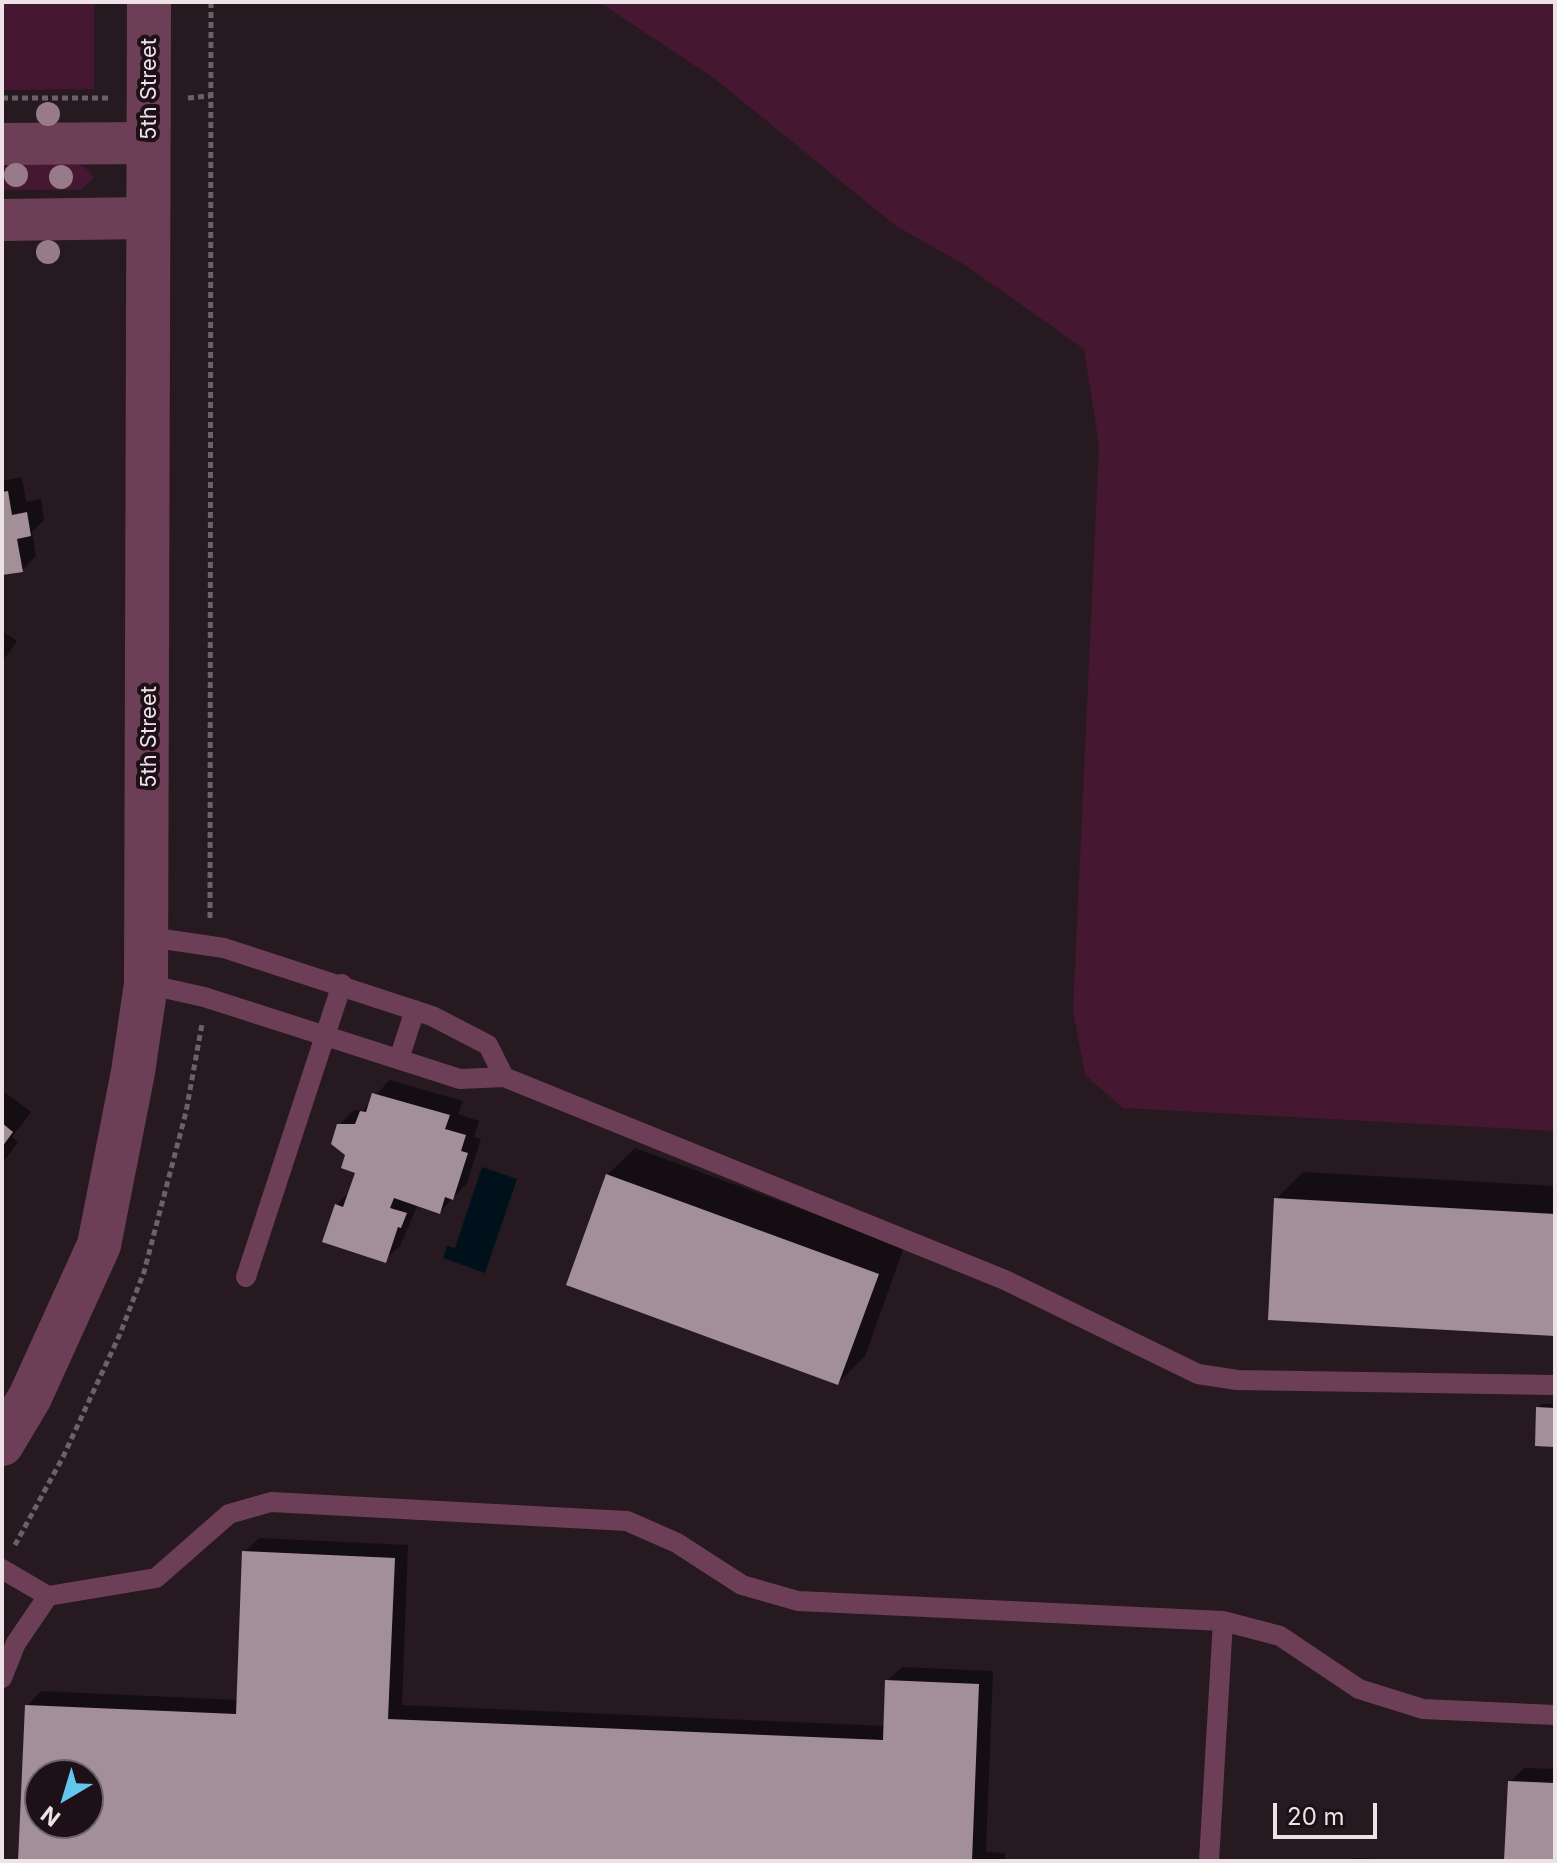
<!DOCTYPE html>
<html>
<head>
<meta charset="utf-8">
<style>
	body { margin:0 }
	#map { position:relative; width:1557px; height:1863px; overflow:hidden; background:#271920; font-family:Inter,sans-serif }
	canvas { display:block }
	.frame { position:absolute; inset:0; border:4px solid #ede3e7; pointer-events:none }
	.north { position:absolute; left:24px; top:1759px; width:80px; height:80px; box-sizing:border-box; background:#1d1017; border:2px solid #70646a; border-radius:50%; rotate:218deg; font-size:22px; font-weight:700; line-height:32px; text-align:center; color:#ede3e7 }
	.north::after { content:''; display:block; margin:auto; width:28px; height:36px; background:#64c5ee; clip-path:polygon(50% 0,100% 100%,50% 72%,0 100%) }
	.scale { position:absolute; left:1273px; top:1803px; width:104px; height:36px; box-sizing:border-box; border:4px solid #ede3e7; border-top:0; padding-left:10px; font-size:24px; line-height:28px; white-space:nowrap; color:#ede3e7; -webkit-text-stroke:6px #1d1017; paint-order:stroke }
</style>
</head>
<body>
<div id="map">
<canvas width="1557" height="1863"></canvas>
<div class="frame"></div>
<div class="north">N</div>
<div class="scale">20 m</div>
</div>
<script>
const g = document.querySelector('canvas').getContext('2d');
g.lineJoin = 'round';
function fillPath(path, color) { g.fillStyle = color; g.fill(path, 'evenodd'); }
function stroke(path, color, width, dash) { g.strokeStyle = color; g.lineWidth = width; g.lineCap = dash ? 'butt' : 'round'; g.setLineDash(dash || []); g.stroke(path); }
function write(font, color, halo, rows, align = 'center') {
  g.font = font + ' Inter,sans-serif'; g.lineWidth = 8; g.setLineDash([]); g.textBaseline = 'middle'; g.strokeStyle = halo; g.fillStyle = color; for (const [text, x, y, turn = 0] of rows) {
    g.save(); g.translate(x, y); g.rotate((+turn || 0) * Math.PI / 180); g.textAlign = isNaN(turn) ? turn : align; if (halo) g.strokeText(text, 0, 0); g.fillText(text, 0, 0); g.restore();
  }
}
fillPath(new Path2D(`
	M 2,2 L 94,2 L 94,89 L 2,90 Z
	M 599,2 L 1555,2 L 1555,1131 L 1123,1108 L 1085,1075 L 1073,1010 L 1099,445 L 1084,349 L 965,265 L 896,226 L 715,79 Z
	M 2,162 C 24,162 87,153 93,178 L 81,190 L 2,190 Z`), '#461731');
fillPath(new Path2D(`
	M 482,1167 L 517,1179 L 485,1273 L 443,1258 L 447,1246 L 455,1248 Z`), '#00111b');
fillPath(new Path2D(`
	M 22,477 L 26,502 L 41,499 L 44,520 L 32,532 L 36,556 L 22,570 L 2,573 L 2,481 Z
	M 2,631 L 17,641 L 2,662 Z
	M 389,1080 L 463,1101 L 458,1114 L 479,1121 L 474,1137 L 481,1139 L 467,1183 L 440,1212 L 418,1204 L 400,1246 L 385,1260 L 336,1205 L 351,1191 L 358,1172 L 347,1154 L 339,1125 L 354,1110 L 363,1111 Z
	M 2,1090 L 31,1112 L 12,1137 L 18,1142 L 2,1164 Z
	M 635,1148 L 904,1247 L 865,1356 L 838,1383 L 607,1175 Z
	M 1303,1172 L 1555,1186 L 1555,1334 L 1276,1199 Z
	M 1542,1404 L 1555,1404 L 1555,1445 L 1538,1408 Z
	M 259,1538 L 408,1545 L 402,1705 L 886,1726 L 887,1681 L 902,1667 L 993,1671 L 986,1852 L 1005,1853 L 1005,1861 L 20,1861 L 27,1706 L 41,1691 L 239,1700 L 244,1552 ZM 40,1775 L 88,1775 L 88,1823 L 40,1823 Z
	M 1524,1768 L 1555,1769 L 1555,1861 L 1506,1861 L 1510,1782 Z
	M 1353,1858 L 1428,1861 L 1350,1861 Z`), '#0007');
fillPath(new Path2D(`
	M 8,491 L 12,515 L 27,512 L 31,536 L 17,539 L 23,572 L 2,575 L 2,492 Z
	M 372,1093 L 450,1115 L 445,1129 L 466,1135 L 461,1151 L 468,1153 L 453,1200 L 445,1197 L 440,1214 L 394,1198 L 390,1208 L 407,1213 L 401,1228 L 398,1227 L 386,1263 L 322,1242 L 335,1204 L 343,1207 L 355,1173 L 341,1168 L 345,1155 L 331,1144 L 337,1124 L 355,1124 L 360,1111 L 366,1112 Z
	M 2,1123 L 13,1132 L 2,1147 Z
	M 606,1174 L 879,1274 L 838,1385 L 566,1285 Z
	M 1274,1198 L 1555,1214 L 1555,1336 L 1268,1320 Z
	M 1536,1407 L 1555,1408 L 1555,1447 L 1535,1446 Z
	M 242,1551 L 395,1558 L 388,1719 L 883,1740 L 885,1680 L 979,1684 L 972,1861 L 18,1861 L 25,1705 L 236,1714 ZM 40,1775 L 88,1775 L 88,1823 L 40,1823 Z
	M 1508,1781 L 1555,1783 L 1555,1861 L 1504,1861 Z`), '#a28f98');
stroke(new Path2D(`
	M 2,98 L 110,98
	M 188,98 L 210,96
	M 210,918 L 211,2
	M 15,1545 L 63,1457 L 120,1334 L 144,1272 L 186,1112 L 202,1024`), '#6d6167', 5, [6, 4]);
stroke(new Path2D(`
	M 149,937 L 224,948 L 432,1016 L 488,1045 L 504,1077
	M 146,984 L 204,997 L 460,1079 L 504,1077 L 1005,1280 L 1198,1374 L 1237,1380 L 1555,1385
	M 399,1059 L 415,1010
	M 246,1277 L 342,984
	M 2,1569 L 48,1596 L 16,1643 L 2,1678
	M 48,1596 L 156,1578 L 229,1514 L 271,1502 L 627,1521 L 677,1543 L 742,1585 L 798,1601 L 1223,1621 L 1280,1636 L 1359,1689 L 1423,1709 L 1555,1715
	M 1209,1861 L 1223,1621`), '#6d3f56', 20);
stroke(new Path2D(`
	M 2,144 L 148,143
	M 2,220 L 148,218`), '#6d3f56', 42);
stroke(new Path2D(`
	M 2,1444 L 30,1397 L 99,1245 L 133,1072 L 146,984 L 149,2`), '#6d3f56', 44);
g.fillStyle = '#987b89';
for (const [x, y] of [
	[48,114],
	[16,175],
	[61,177],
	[48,252]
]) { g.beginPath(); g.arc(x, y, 12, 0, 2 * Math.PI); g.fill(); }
write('22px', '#ede3e7', '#1d1017', [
	["5th Street",149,89,-90],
	["5th Street",149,737,-90]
]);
</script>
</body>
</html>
